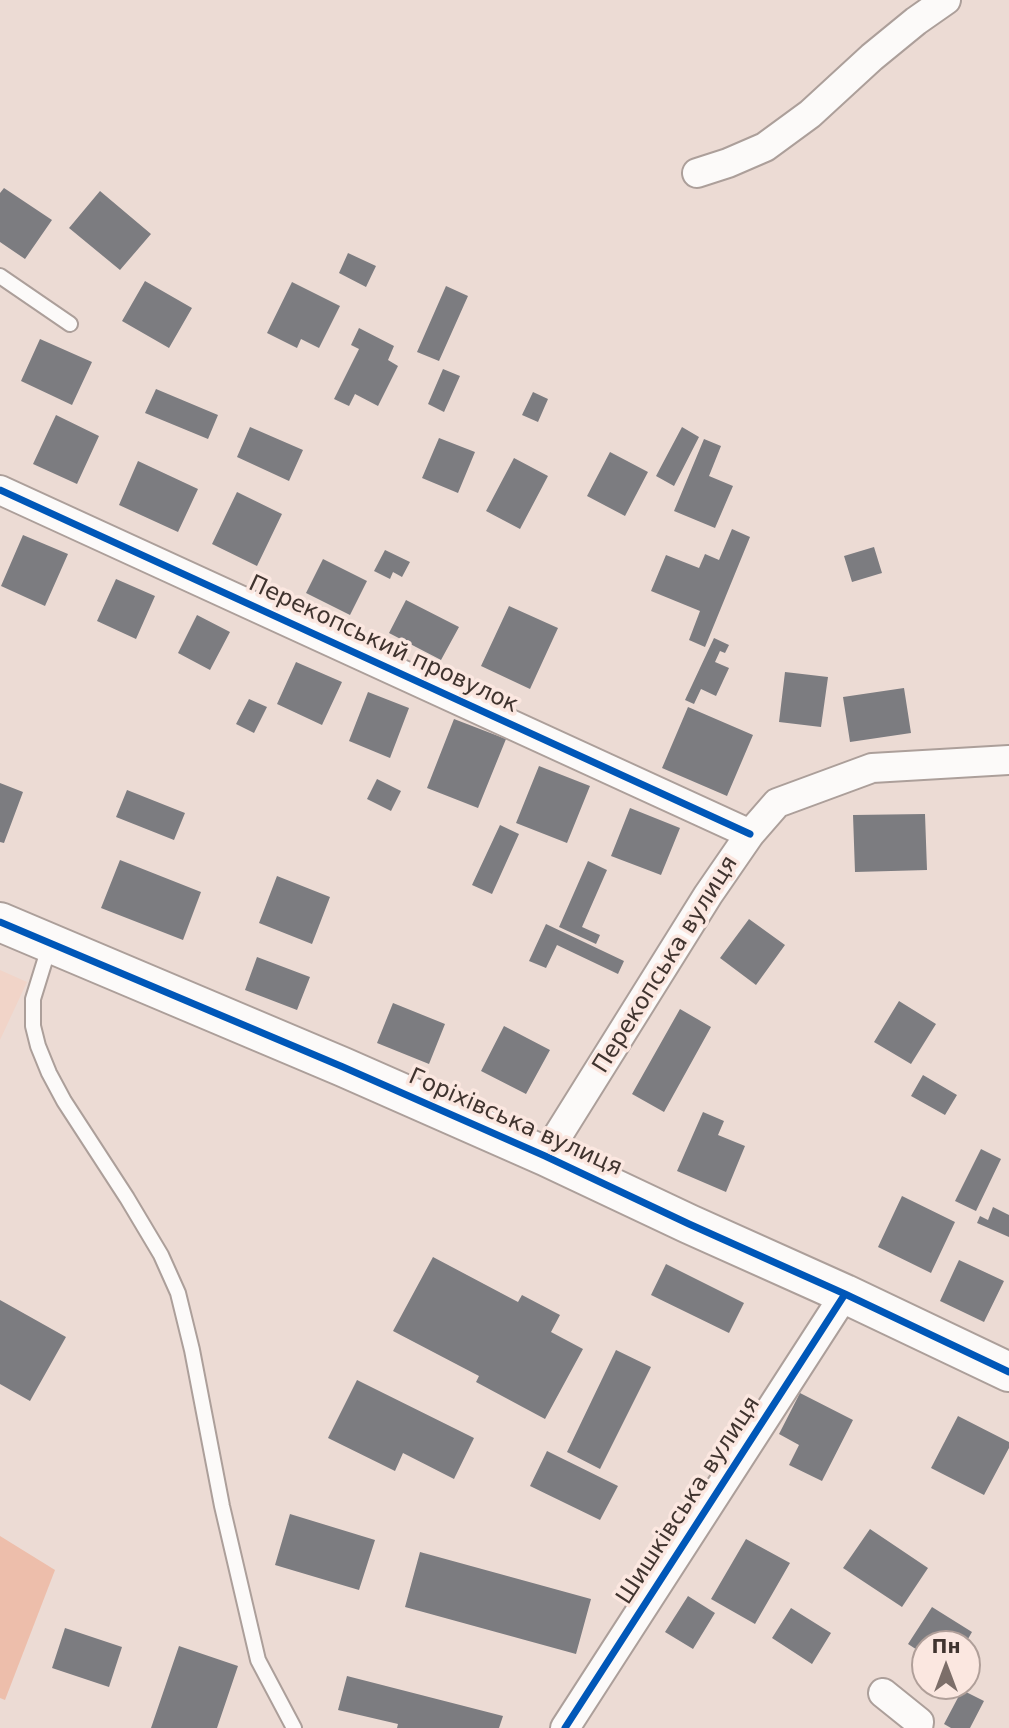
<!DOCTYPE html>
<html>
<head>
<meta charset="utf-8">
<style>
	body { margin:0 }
	#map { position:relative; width:1009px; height:1728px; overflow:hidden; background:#ecdbd4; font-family:"DejaVu Sans",sans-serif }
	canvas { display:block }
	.north { position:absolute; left:911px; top:1630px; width:70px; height:70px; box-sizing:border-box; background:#fbe7e0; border:2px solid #b09f99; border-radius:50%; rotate:0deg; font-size:19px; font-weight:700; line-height:28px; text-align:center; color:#40342f }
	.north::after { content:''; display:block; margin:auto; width:24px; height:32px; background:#7c6e69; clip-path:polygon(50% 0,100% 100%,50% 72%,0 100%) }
</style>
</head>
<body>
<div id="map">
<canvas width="1009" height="1728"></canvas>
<div class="north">Пн</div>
</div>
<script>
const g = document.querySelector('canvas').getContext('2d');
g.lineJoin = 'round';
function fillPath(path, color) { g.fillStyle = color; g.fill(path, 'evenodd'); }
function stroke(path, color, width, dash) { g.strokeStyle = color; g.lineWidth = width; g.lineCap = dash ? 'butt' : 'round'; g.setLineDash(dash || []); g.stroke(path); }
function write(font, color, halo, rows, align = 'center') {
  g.font = font + ' "DejaVu Sans",sans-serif'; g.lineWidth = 7; g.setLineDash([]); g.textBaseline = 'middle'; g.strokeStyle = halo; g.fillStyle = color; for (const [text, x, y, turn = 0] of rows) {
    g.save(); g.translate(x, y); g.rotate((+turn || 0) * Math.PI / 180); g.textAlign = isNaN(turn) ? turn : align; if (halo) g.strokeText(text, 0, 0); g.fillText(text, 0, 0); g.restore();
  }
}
fillPath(new Path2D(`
	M 0,970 L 27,982 L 0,1040 Z`), '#f1d4c8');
fillPath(new Path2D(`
	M 0,1536 L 55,1570 L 5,1700 L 0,1698 Z`), '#edbeab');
fillPath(new Path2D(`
	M 4,188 L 52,220 L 25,259 L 0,242 L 0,193 Z
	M 100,191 L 151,234 L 120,270 L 69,228 Z
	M 348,253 L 376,266 L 366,287 L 339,273 Z
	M 145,281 L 192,308 L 169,348 L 122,321 Z
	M 292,282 L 340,306 L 319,348 L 301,339 L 297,348 L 267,333 Z
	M 446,286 L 468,296 L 439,361 L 417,352 Z
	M 359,328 L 394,346 L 388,360 L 398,366 L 378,406 L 355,394 L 349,406 L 334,399 L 359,349 L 351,345 Z
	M 40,339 L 92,362 L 72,405 L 21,381 Z
	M 443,369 L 460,376 L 444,412 L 428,404 Z
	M 156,389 L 218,415 L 208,439 L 145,413 Z
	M 533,392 L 548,399 L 538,422 L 522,415 Z
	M 56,415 L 99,436 L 77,484 L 33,464 Z
	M 250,427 L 303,450 L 289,481 L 237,457 Z
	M 682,427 L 699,437 L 674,486 L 656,476 Z
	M 439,438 L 475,452 L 458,493 L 422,478 Z
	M 704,439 L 721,446 L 709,476 L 733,486 L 715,528 L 674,511 Z
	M 610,452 L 648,472 L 625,516 L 587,496 Z
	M 514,458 L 548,476 L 520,529 L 486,511 Z
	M 138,461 L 198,489 L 178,532 L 119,505 Z
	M 237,492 L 282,514 L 257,566 L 212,544 Z
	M 732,529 L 750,537 L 705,647 L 689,640 L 700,611 L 651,591 L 666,555 L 699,568 L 705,554 L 719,560 Z
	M 23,535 L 68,554 L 45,606 L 1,586 Z
	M 874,547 L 882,573 L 852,582 L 844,556 Z
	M 385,550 L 410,562 L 402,577 L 393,572 L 390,579 L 374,571 Z
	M 323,559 L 367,581 L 350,615 L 306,593 Z
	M 116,579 L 155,596 L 136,639 L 97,621 Z
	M 406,600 L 459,627 L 441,660 L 389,633 Z
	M 509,606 L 558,628 L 530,689 L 481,666 Z
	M 197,615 L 230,632 L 210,670 L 178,653 Z
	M 714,638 L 729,645 L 725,653 L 720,651 L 715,662 L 729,668 L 716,696 L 701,689 L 694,704 L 685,700 Z
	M 296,662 L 342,682 L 322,725 L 277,704 Z
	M 785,672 L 828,677 L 821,727 L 779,722 Z
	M 904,688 L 911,733 L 850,742 L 843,697 Z
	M 368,692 L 409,708 L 390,758 L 349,741 Z
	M 249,699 L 267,707 L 254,733 L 236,724 Z
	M 688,707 L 753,735 L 727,796 L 662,768 Z
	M 454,719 L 506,739 L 478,808 L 427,788 Z
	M 539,766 L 590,786 L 567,843 L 516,823 Z
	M 377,779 L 401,791 L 391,811 L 367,799 Z
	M 0,783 L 23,792 L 4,843 L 0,842 Z
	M 127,790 L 185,813 L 174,840 L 116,817 Z
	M 630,808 L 680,828 L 661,875 L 611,856 Z
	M 925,814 L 927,870 L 855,872 L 853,815 Z
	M 500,825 L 519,834 L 492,894 L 472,885 Z
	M 120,860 L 201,892 L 183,940 L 101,908 Z
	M 588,861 L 607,870 L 582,927 L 600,935 L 596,944 L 559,927 Z
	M 277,876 L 330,897 L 312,944 L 259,923 Z
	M 749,919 L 785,945 L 756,985 L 720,958 Z
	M 546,924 L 624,961 L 618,974 L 557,945 L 546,968 L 529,961 Z
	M 257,957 L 310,977 L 297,1010 L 245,990 Z
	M 899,1001 L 936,1024 L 911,1064 L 874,1042 Z
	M 393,1003 L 445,1024 L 429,1064 L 377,1043 Z
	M 680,1009 L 711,1027 L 664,1112 L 632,1094 Z
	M 504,1026 L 550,1050 L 526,1094 L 481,1071 Z
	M 923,1075 L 957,1095 L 945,1115 L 911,1096 Z
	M 703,1112 L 724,1121 L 718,1135 L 745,1146 L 726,1192 L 677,1171 Z
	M 981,1149 L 1001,1159 L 976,1211 L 955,1201 Z
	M 902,1196 L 955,1222 L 931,1273 L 878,1247 Z
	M 993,1207 L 1009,1215 L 1009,1237 L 977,1223 L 980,1216 L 988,1220 Z
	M 433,1257 L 518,1302 L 522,1295 L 560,1315 L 551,1332 L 583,1349 L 545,1419 L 476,1382 L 479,1376 L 393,1331 Z
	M 959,1260 L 1004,1281 L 984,1322 L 940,1301 Z
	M 666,1264 L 744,1303 L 729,1333 L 651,1295 Z
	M 0,1300 L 66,1337 L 30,1401 L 0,1384 Z
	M 616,1350 L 651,1367 L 600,1469 L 567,1452 Z
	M 357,1380 L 474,1438 L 454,1479 L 403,1453 L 395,1471 L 328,1438 Z
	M 800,1393 L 853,1420 L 822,1481 L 789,1465 L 799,1445 L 779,1434 Z
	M 958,1416 L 1009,1442 L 1009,1448 L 984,1495 L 931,1468 Z
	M 547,1451 L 618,1486 L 600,1520 L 530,1486 Z
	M 290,1514 L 375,1540 L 359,1590 L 275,1565 Z
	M 870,1529 L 928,1568 L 902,1607 L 843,1568 Z
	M 746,1539 L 790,1563 L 755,1624 L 711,1599 Z
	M 420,1552 L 591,1599 L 576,1654 L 405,1607 Z
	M 688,1596 L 715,1613 L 693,1649 L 665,1632 Z
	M 932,1607 L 972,1632 L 965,1644 L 925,1644 L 925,1655 L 908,1644 Z
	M 791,1608 L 831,1633 L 812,1664 L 772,1638 Z
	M 65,1628 L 122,1647 L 109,1687 L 52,1668 Z
	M 179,1646 L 238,1666 L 217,1728 L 151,1728 Z
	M 347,1676 L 503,1716 L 499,1728 L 397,1728 L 398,1724 L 338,1710 Z
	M 962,1690 L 984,1701 L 970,1728 L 951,1728 L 944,1724 Z`), '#7c7c80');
const lane = new Path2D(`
	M 0,276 L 70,324
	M 50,944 L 33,999 L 33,1026 L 38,1046 L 49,1073 L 64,1101 L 127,1198 L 161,1255 L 178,1293 L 192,1350 L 222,1506 L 258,1660 L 294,1728`);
const street = new Path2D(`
	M 697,173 L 728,163 L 765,147 L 810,114 L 872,57 L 916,21 L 946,0
	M 0,490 L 750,834
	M 545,1156 L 708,895 L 750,834 L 777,803 L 872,768 L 1009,760
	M 883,1693 L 919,1722 L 918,1728
	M 565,1728 L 845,1294`);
const secondary = new Path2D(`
	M 0,922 L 343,1067 L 545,1156 L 689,1224 L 845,1294 L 1009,1372`);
stroke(lane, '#ac9f9a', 18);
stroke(street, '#ac9f9a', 32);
stroke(secondary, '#ac9f9a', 42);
stroke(lane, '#fcfaf9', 14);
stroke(street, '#fcfaf9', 28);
stroke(secondary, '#fcfaf9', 38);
stroke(new Path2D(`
	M 0,490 L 750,834
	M 0,922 L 343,1067 L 545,1156 L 689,1224 L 845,1294 L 1009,1372
	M 565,1728 L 845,1294`), '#0057b8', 7);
write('23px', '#40342f', '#fbe7e0', [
	["Перекопський провулок",383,645,25],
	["Перекопська вулиця",666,965,-58],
	["Горіхівська вулиця",515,1123,24],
	["Шишківська вулиця",689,1501,-57]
]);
</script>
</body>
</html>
